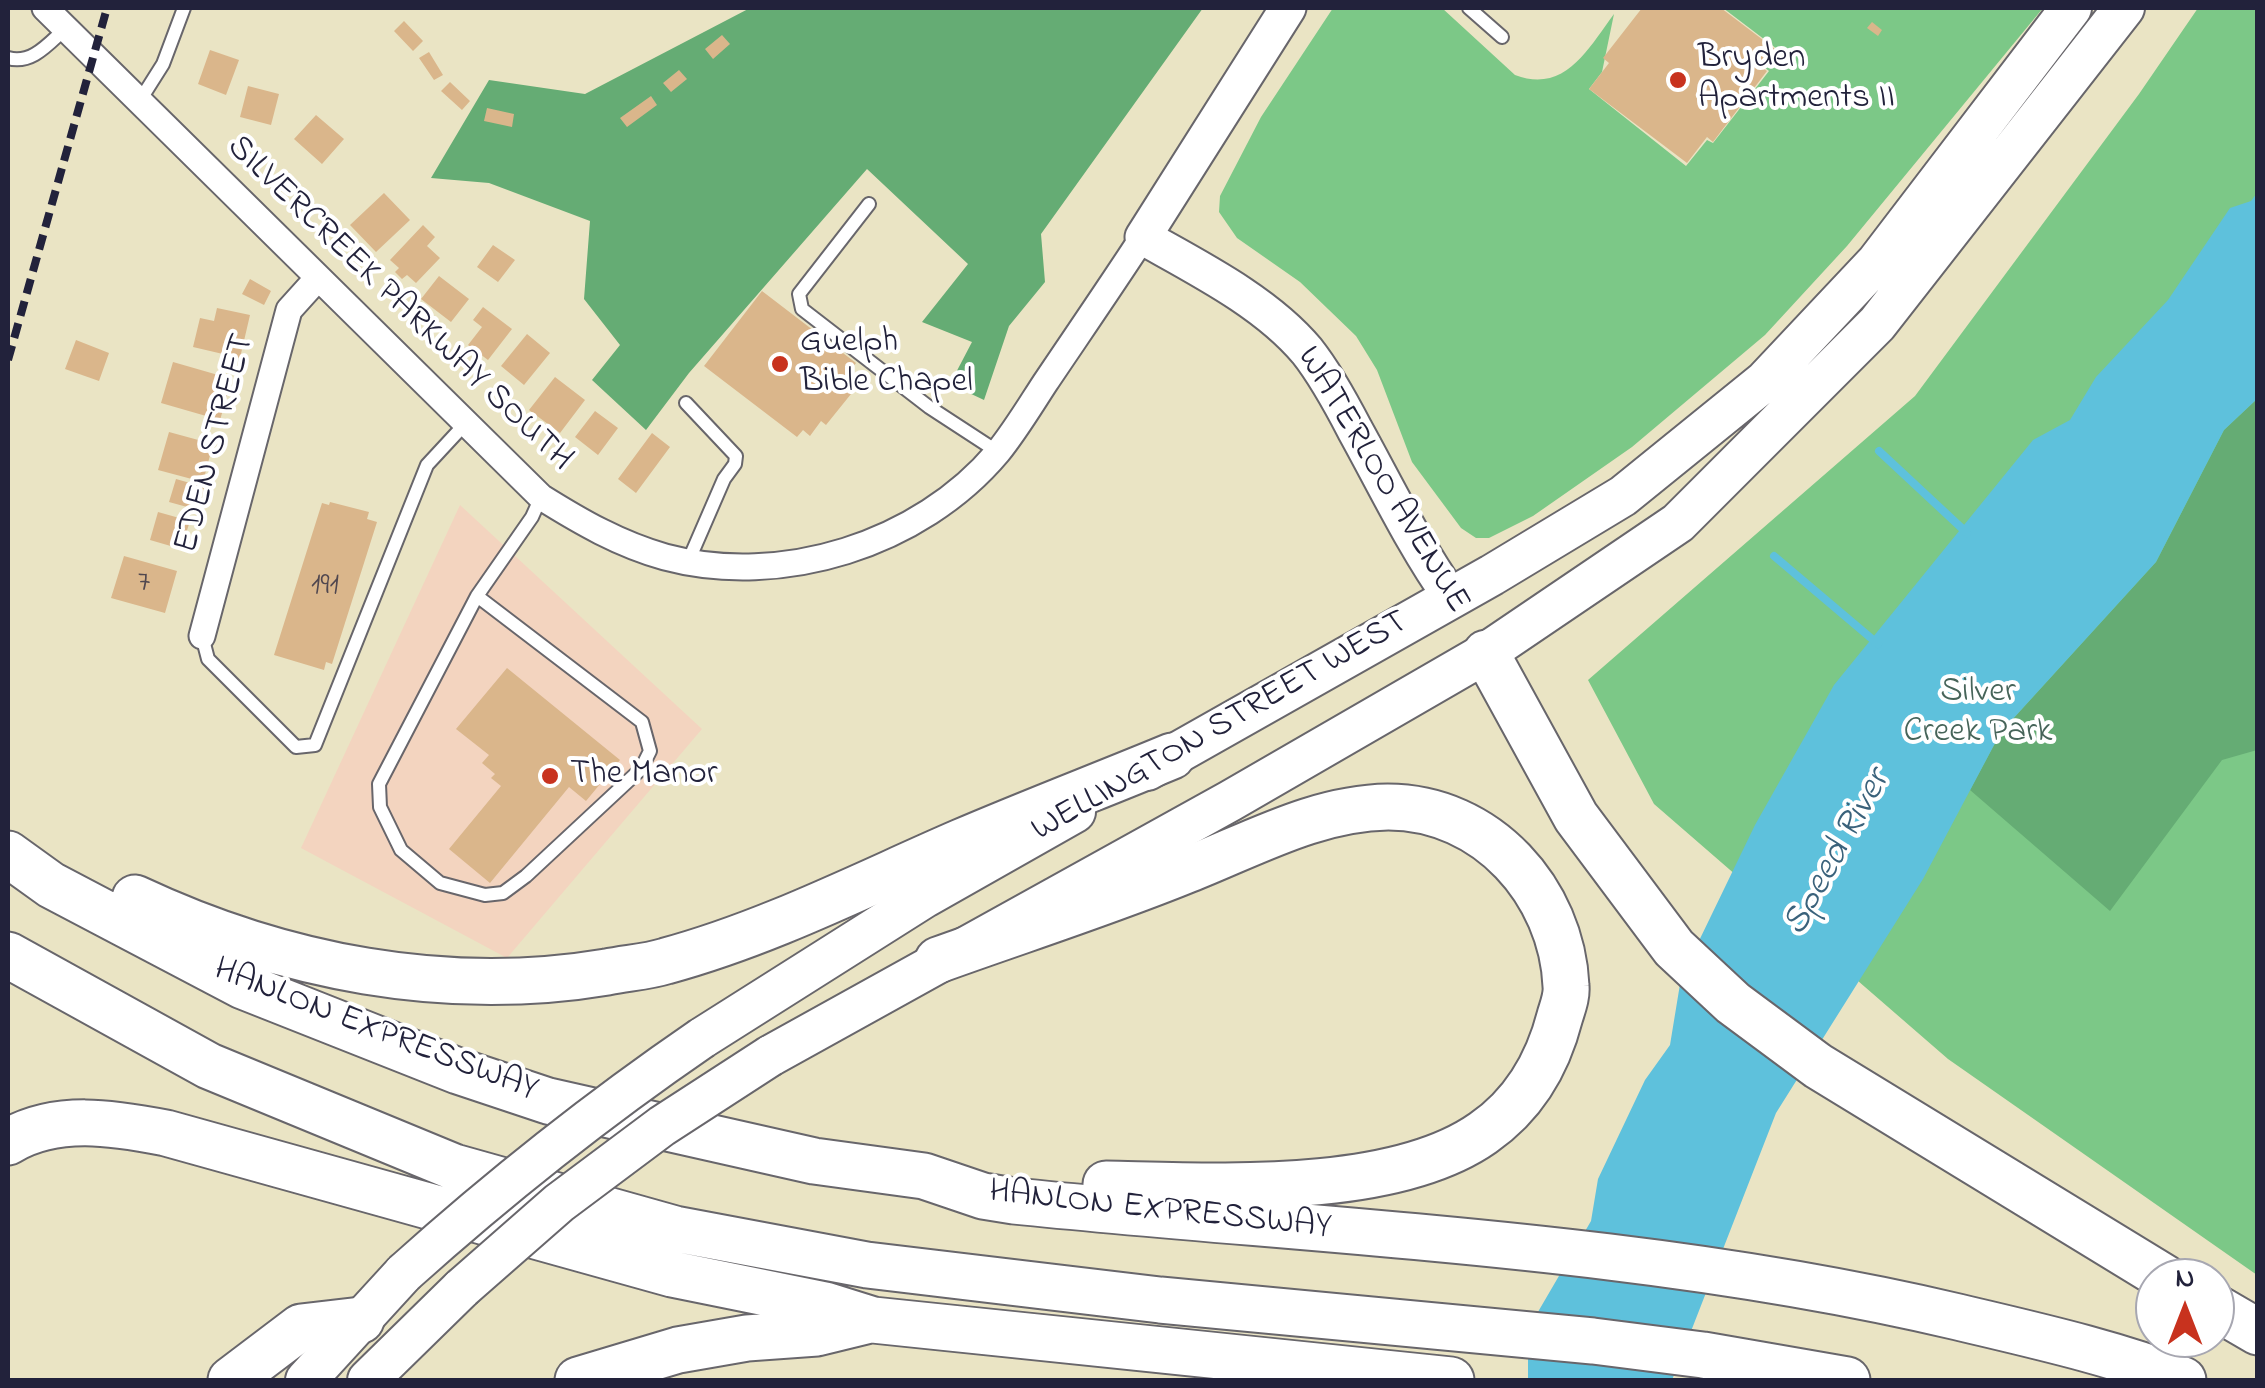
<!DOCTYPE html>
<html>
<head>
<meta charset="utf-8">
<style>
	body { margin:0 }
	#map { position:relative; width:2265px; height:1388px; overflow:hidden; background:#eae4c4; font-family:"Indie Flower",sans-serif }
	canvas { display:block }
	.frame { position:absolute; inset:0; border:10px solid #22223b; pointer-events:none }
	.north { position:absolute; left:2135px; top:1258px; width:100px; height:100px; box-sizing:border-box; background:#fff; border:2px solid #a7a7b1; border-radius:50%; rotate:0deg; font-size:28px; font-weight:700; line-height:40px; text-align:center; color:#22223b }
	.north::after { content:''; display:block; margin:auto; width:35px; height:45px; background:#c8321e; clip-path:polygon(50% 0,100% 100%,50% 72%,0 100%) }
</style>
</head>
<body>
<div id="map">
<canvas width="2265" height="1388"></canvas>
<div class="frame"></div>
<div class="north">N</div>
</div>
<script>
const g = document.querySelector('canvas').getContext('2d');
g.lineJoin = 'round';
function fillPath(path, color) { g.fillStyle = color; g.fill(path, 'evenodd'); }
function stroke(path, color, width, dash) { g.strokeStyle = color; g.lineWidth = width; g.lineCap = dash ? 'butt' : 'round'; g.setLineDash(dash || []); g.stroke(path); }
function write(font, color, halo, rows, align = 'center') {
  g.font = font + ' "Indie Flower",sans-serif'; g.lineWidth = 8; g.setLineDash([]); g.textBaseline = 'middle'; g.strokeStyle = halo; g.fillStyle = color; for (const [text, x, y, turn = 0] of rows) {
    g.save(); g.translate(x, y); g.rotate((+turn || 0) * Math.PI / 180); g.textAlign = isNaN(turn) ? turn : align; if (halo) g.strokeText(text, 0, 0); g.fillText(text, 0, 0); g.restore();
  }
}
fillPath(new Path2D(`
	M 460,505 L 702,729 L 507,958 L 301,848 Z`), '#f3d4bf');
fillPath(new Path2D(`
	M 1333,8 L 1442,8 L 1515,75 C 1565,94 1588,49 1614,14 L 1602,72 L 1589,89 L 1686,166 L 1707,140 L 1713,143 L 1769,71 L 1764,67 L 1777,49 L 1723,8 L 2043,8 L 1847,246 L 1765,335 L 1632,447 L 1533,516 L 1489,538 L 1476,538 L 1461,528 L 1412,462 L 1377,370 L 1356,336 L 1300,282 L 1237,238 L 1219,212 L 1220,196 L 1261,117 Z
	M 2198,8 L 2257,8 L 2257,1275 L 1948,1059 L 1654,804 L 1588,680 L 1915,396 L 2139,94 Z`), '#7cc887');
fillPath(new Path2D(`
	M 750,8 L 1203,8 L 1041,234 L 1045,282 L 1009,326 L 984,400 L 950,384 L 972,342 L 922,322 L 968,264 L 867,169 L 689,373 L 646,430 L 592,380 L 620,345 L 584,299 L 590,221 L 489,183 L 431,178 L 489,80 L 585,94 Z
	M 2257,399 L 2257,750 L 2222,760 L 2110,911 L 1970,790 L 2001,732 L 2156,562 L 2224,430 Z`), '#65ac74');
fillPath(new Path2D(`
	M 2257,193 L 2257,399 L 2224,430 L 2156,562 L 2001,732 L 1923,879 L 1776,1113 L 1672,1380 L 1528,1380 L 1528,1329 L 1591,1221 L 1598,1179 L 1645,1080 L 1670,1045 L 1681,978 L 1755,825 L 1834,685 L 2033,440 L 2070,420 L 2096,377 L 2168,300 L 2230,208 L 2251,201 Z`), '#5ec1dc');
stroke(new Path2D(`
	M 1879,451 L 1967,533
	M 1774,556 L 1878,644`), '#5ec1dc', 8);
fillPath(new Path2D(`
	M 1642,8 L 1721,8 L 1775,49 L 1761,67 L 1767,71 L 1713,142 L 1707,137 L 1687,163 L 1589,89 L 1609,63 L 1603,58 Z
	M 404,21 L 423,41 L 413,51 L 394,31 Z
	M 1872,22 L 1882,30 L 1878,36 L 1867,28 Z
	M 722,35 L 730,44 L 713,59 L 705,49 Z
	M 210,50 L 239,60 L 226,95 L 198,84 Z
	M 429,52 L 443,75 L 434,80 L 419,58 Z
	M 679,70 L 687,79 L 671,92 L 663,83 Z
	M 450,82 L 470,101 L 462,110 L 441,91 Z
	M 248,86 L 279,94 L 271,125 L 240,117 Z
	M 651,96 L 657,105 L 627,127 L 620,118 Z
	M 487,108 L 514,114 L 512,127 L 484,121 Z
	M 316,115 L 344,139 L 322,164 L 294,139 Z
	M 384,193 L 410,220 L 376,252 L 350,225 Z
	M 423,225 L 435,237 L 427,246 L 440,258 L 416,283 L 407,275 L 402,279 L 395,272 L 399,268 L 390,260 Z
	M 493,245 L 515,260 L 498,282 L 477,267 Z
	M 439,276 L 469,299 L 451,322 L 421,299 Z
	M 250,279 L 271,291 L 264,305 L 242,294 Z
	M 762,291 L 856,363 L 839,385 L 851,394 L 826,425 L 821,421 L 810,436 L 803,430 L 797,437 L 704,366 Z
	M 483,307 L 512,329 L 488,360 L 468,345 L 482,327 L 473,320 Z
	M 217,308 L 250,315 L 240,358 L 193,347 L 200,318 L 214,321 Z
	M 527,334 L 550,353 L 524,385 L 501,366 Z
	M 76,340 L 109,353 L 99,381 L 65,369 Z
	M 173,362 L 232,379 L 220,420 L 161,403 Z
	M 555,377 L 585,400 L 560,433 L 529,410 Z
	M 595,411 L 618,428 L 598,455 L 575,437 Z
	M 169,432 L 213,444 L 203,482 L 158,470 Z
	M 652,433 L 670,447 L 636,493 L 618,479 Z
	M 176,479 L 204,487 L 198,510 L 169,502 Z
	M 330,502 L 369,512 L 367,519 L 377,522 L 332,664 L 326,662 L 324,670 L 274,655 L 322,503 L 329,505 Z
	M 158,512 L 190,521 L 181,549 L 150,540 Z
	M 124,556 L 177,571 L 165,613 L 111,598 Z
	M 507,668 L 620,760 L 586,801 L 569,787 L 490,883 L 449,849 L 501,786 L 491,778 L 495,774 L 482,763 L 489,755 L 456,729 Z`), '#dab68b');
const lane = new Path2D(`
	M 1469,8 L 1502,37
	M 8,58 C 32,65 49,43 66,28
	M 139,102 L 163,64 L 184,8
	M 869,204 L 799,294 L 802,309 L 929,407 L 998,452
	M 686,403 L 736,456 L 735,464 L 724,479 L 688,562
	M 477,596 L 642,722 L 650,751 L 641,769 L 526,876 L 503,893 L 485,895 L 440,883 L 401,850 L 380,807 L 379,784 L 477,596 L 532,517 L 541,497
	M 202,636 L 208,659 L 296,747 L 315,745 L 427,465 L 465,424`);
const street = new Path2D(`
	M 45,8 L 541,497 C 581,522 619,544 665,557 C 781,588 920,545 998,452 C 1015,431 1030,406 1045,383 C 1078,334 1111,286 1143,237
	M 202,636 L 289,310 L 317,279`);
const secondary = new Path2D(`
	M 1288,8 L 1143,237 C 1198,268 1266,302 1307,351 C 1326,375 1341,403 1355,430 C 1386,486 1414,545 1451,597`);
const primary = new Path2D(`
	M 1147,770 L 1492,575 L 1623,496 L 1765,381 L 1877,262 L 2071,8
	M 702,1038 L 925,897 L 1075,812
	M 770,1056 L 1230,801 L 1486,653 L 1678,523 L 1877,324 L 2124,8
	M 306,1380 L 404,1273
	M 368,1380 L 462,1288`);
const highway = new Path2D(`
	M 1486,653 L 1576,817 L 1674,948 L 1733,1003 L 1818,1066 L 2165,1278
	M 8,854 L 51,885 L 243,986 L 458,1071 L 548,1101 L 814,1161 L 924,1176 L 983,1196 L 1014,1201 C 1329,1233 1649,1244 1958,1317 C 2033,1335 2111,1352 2183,1380
	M 135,898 C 282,967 446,999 607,972 C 626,968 647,967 666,961 C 769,933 864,884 961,842 C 1031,812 1102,785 1172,756
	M 8,955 L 209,1066 L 454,1167 L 675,1229 L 867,1265 L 1160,1300 L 1593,1341 L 1703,1355 L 1847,1380
	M 938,960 C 1021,930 1106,903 1187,870 C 1253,844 1316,808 1388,807 C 1487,807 1562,892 1566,986 C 1567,996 1563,1006 1560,1016 C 1548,1063 1525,1104 1483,1133 C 1392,1197 1214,1186 1106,1184
	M 8,1142 C 56,1113 114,1123 166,1133 L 672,1274 L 825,1305 L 873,1320 L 1451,1380
	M 2215,1307 L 2258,1332
	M 231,1380 L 301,1327 L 361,1320
	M 578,1380 L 678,1350 L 747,1338 L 817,1333 L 866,1321`);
stroke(lane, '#68666b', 16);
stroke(street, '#68666b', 29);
stroke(secondary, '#68666b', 39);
stroke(primary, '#68666b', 44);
stroke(highway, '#68666b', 49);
stroke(lane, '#fff', 12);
stroke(street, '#fff', 25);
stroke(secondary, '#fff', 35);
stroke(primary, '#fff', 40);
stroke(highway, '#fff', 45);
stroke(new Path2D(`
	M 8,360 L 107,8`), '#22223b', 8, [15, 8]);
const primaryBridge = new Path2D(`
	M 404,1273 C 502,1185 594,1112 702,1038
	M 462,1288 L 559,1203 L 662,1126 L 770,1056`);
stroke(primaryBridge, '#68666b', 44, []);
stroke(primaryBridge, '#fff', 40);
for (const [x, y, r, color] of [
	[1678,80,10,"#c8321e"],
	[780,364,10,"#c8321e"],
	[550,776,10,"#c8321e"]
]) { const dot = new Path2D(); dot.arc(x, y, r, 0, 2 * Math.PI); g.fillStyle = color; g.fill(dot); stroke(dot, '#fff', 4); }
write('30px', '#50474f', null, [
	["7",144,585],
	["191",325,588]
]);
write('35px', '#22223b', '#fff', [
	["Bryden",1698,60],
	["Apartments II",1698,100],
	["Guelph",800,344],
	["Bible Chapel",800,384],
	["The Manor",570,776]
], 'left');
write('35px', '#22223b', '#fff', [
	["SILVERCREEK PARKWAY SOUTH",398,305,44],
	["EDEN STREET",217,444,-75],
	["WATERLOO AVENUE",1381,481,59],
	["WELLINGTON STREET WEST",1221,728,-30],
	["HANLON EXPRESSWAY",375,1032,21],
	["HANLON EXPRESSWAY",1160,1212,6]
]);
write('35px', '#466459', '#fff', [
	["Silver",1978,694],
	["Creek Park",1978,734]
]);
write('italic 38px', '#3a627b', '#fff', [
	["Speed River",1839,854,-61]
]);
</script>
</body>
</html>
